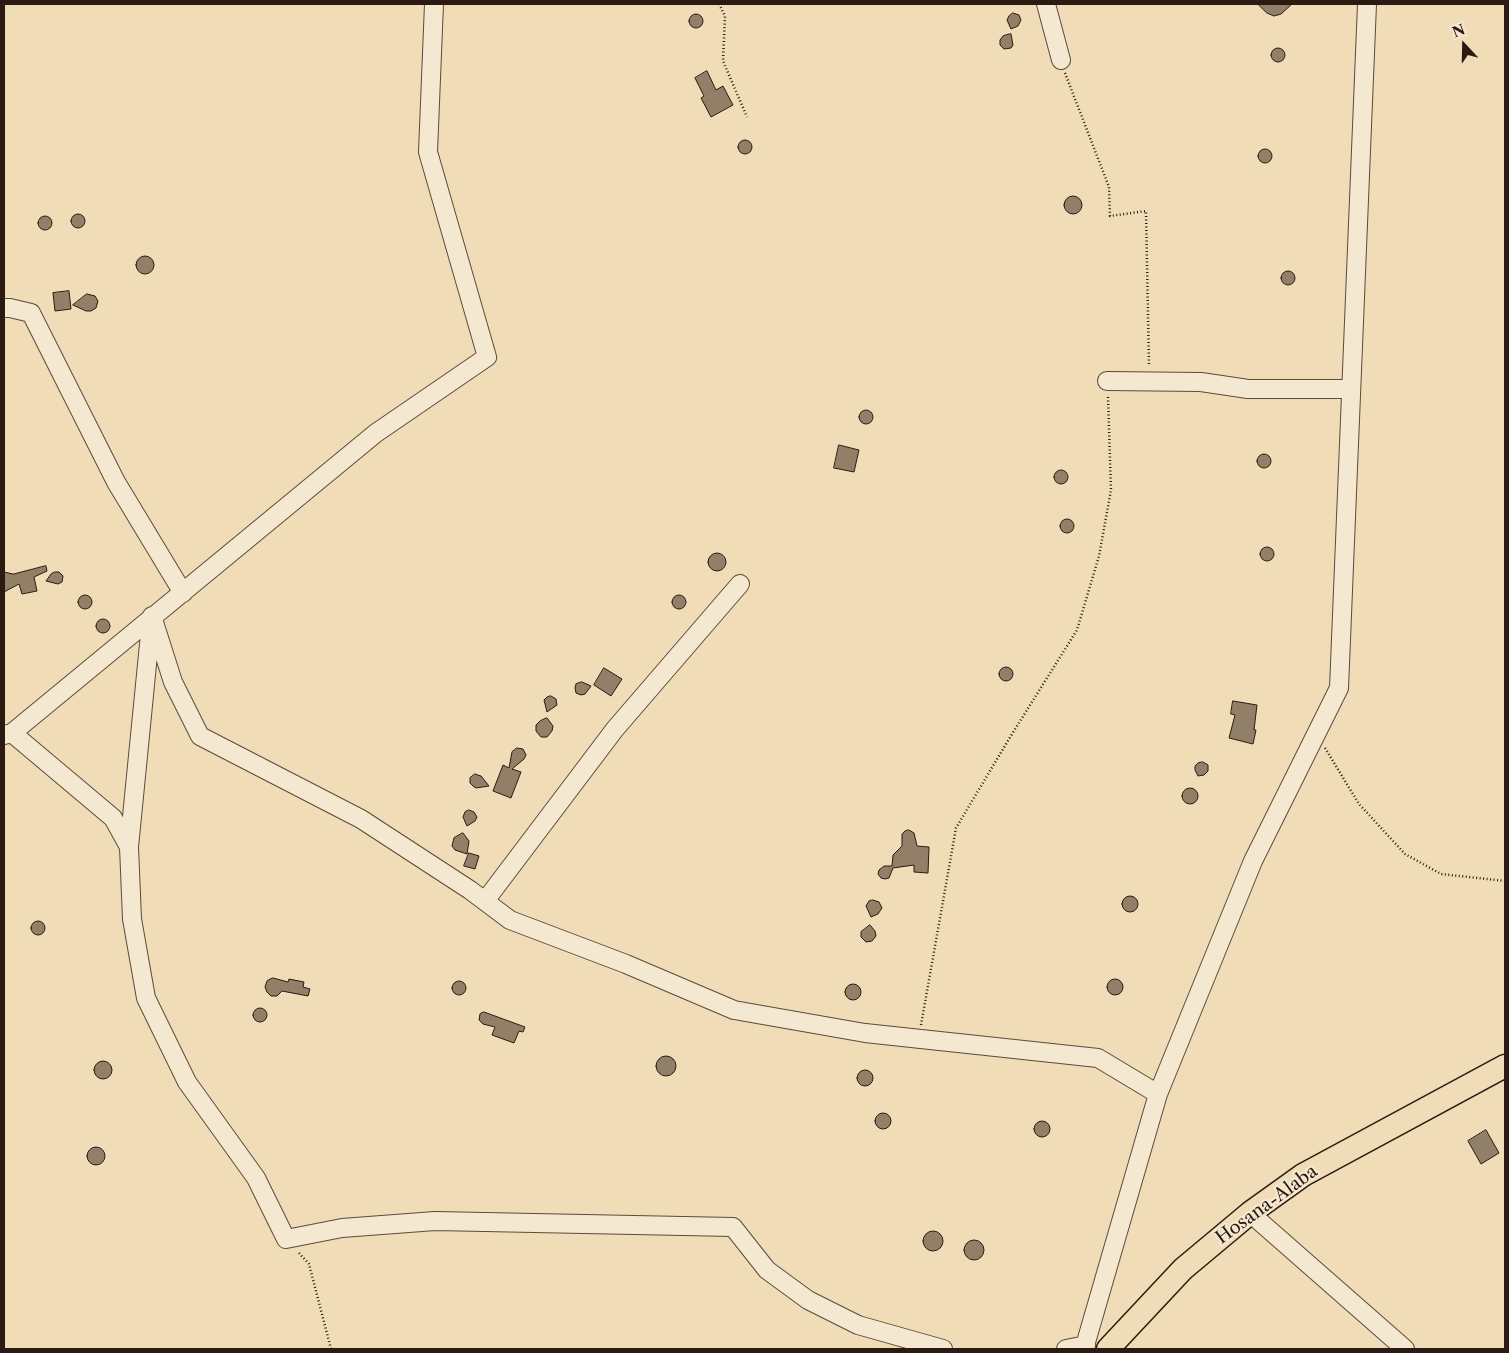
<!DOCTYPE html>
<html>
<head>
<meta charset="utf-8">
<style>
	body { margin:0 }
	#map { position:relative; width:1509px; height:1353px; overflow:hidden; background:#f0dcb7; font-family:"Libre Caslon Text",serif }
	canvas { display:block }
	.frame { position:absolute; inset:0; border:5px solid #2b1a12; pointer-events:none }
	.north { position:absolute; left:1439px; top:20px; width:50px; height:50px; -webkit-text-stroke:4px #f5e8d0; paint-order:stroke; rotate:339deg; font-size:14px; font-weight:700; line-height:20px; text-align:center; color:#2b1a12 }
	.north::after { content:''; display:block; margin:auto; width:18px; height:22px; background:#2b1a12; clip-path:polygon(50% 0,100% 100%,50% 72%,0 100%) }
</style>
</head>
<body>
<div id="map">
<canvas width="1509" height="1353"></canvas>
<div class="frame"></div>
<div class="north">N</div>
</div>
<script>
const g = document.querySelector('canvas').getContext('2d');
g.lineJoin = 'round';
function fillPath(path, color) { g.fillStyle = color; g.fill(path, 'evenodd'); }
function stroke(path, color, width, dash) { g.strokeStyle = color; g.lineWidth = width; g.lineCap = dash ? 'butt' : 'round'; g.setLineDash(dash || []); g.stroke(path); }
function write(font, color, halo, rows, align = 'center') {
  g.font = font + ' "Libre Caslon Text",serif'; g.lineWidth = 4.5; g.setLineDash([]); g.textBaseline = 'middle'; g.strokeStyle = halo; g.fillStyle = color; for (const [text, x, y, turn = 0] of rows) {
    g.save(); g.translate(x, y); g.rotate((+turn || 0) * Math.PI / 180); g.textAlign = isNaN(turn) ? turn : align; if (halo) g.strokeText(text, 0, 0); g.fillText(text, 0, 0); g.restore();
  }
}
const building = new Path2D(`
	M 1258,4 L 1292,4 L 1281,14 L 1274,16 L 1267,13 Z
	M 1013,13 L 1019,15 L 1021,20 L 1018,26 L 1011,29 L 1007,20 L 1009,16 Z
	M689 21a7 7 0 1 1 14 0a7 7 0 1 1-14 0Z
	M 1011,34 L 1013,45 L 1011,48 L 1004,49 L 1000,45 L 1000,40 L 1003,36 Z
	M1271 55a7 7 0 1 1 14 0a7 7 0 1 1-14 0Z
	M 707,71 L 716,90 L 723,86 L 733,105 L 711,117 L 701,98 L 704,96 L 695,78 Z
	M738 147a7 7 0 1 1 14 0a7 7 0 1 1-14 0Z
	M1258 156a7 7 0 1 1 14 0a7 7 0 1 1-14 0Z
	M1064 205a9 9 0 1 1 18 0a9 9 0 1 1-18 0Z
	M71 221a7 7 0 1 1 14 0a7 7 0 1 1-14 0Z
	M38 223a7 7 0 1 1 14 0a7 7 0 1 1-14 0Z
	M136 265a9 9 0 1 1 18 0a9 9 0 1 1-18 0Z
	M1281 278a7 7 0 1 1 14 0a7 7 0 1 1-14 0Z
	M 69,291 L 71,309 L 55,311 L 53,293 Z
	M 87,294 L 95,296 L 98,301 L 96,308 L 91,311 L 86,311 L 73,305 Z
	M859 417a7 7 0 1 1 14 0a7 7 0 1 1-14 0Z
	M 839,445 L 859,450 L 854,472 L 834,468 Z
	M1257 461a7 7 0 1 1 14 0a7 7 0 1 1-14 0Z
	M1054 477a7 7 0 1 1 14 0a7 7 0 1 1-14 0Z
	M1060 526a7 7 0 1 1 14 0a7 7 0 1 1-14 0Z
	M1260 554a7 7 0 1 1 14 0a7 7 0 1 1-14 0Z
	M708 562a9 9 0 1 1 18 0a9 9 0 1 1-18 0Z
	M 46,566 L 47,571 L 34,577 L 37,591 L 22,594 L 19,584 L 4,592 L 4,572 L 13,574 Z
	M 55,572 L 59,572 L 63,576 L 62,582 L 58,584 L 46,581 L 51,574 Z
	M78 602a7 7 0 1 1 14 0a7 7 0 1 1-14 0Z
	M672 602a7 7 0 1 1 14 0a7 7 0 1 1-14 0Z
	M96 626a7 7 0 1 1 14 0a7 7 0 1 1-14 0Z
	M999 674a7 7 0 1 1 14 0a7 7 0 1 1-14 0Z
	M 604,668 L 622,679 L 611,696 L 594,685 Z
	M 582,682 L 591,686 L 585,694 L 581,695 L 576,693 L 575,688 L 576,684 Z
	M 551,696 L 556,699 L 557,705 L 547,712 L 544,700 L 547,697 Z
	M 1233,701 L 1257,705 L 1254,730 L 1256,730 L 1253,744 L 1229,738 L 1235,715 L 1231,714 Z
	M 547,718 L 553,726 L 552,731 L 547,737 L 541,737 L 536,731 L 536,725 L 540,721 Z
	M 517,748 L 523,749 L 526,755 L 524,759 L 512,769 L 521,772 L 511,798 L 493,791 L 503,765 L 509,768 L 512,752 Z
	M 1203,762 L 1208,765 L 1208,771 L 1204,775 L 1198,776 L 1195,770 L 1195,766 L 1198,763 Z
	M 475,774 L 481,776 L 489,786 L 476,788 L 473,786 L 470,783 L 470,778 Z
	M1182 796a8 8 0 1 1 16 0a8 8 0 1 1-16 0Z
	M 469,810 L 474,812 L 477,817 L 475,821 L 467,826 L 463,817 L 465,812 Z
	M 909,830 L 914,833 L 917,846 L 929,847 L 928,873 L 914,872 L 914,865 L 893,868 L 889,878 L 885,879 L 881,878 L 878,874 L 879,870 L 884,866 L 892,866 L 893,855 L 902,846 L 902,834 L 905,831 Z
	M 463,833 L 469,841 L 467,854 L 455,850 L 452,846 L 454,838 Z
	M 469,853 L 479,856 L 475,869 L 464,866 Z
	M1122 904a8 8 0 1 1 16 0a8 8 0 1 1-16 0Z
	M 873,900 L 879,902 L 882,908 L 878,914 L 871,917 L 866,906 L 869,901 Z
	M31 928a7 7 0 1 1 14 0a7 7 0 1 1-14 0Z
	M 870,925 L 875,931 L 876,936 L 872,941 L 866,942 L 861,937 L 861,932 Z
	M 273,978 L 288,982 L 289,979 L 304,982 L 303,987 L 310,989 L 308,996 L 282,991 L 277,996 L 271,996 L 267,992 L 265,987 L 267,981 Z
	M1107 987a8 8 0 1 1 16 0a8 8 0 1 1-16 0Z
	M452 988a7 7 0 1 1 14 0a7 7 0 1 1-14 0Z
	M845 992a8 8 0 1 1 16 0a8 8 0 1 1-16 0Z
	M253 1015a7 7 0 1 1 14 0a7 7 0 1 1-14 0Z
	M 484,1012 L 525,1027 L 523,1032 L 519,1031 L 514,1043 L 492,1035 L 495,1027 L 483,1024 L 479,1020 L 480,1014 Z
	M656 1066a10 10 0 1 1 20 0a10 10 0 1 1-20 0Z
	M94 1070a9 9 0 1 1 18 0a9 9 0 1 1-18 0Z
	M857 1078a8 8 0 1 1 16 0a8 8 0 1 1-16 0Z
	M875 1121a8 8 0 1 1 16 0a8 8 0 1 1-16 0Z
	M1034 1129a8 8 0 1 1 16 0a8 8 0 1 1-16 0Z
	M 1486,1130 L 1499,1153 L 1481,1164 L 1468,1141 Z
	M87 1156a9 9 0 1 1 18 0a9 9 0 1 1-18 0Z
	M923 1241a10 10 0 1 1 20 0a10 10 0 1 1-20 0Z
	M964 1250a10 10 0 1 1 20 0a10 10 0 1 1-20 0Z`);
fillPath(building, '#917f68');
stroke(building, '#2b1a12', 1);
const minor = new Path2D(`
	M 1046,4 L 1061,60
	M 4,308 L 10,308 L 31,313 L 116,482 L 183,593
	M 1107,381 L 1201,382 L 1248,389 L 1351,389
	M 152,616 L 173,682 L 200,736 L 361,819 L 470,890 L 510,920 L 626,964 L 734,1010 L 865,1033 L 1098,1058 L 1158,1094
	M 12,733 L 113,818 L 129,847 L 132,919 L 146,998 L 187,1082 L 256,1178 L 286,1239 L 342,1228 L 435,1221 L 733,1227 L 767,1270 L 808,1300 L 858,1325 L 943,1349
	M 4,735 L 12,733 L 376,433 L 487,357 L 428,152 L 434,4
	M 129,847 L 151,624
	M 485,901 L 615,729 L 740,584
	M 1250,1213 L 1405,1349
	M 1066,1349 L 1086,1345
	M 1084,1349 L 1158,1094 L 1253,861 L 1339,688 L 1367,4`);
const major = new Path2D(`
	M 1108,1349 L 1183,1269 L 1250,1213 L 1303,1175 L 1505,1066`);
stroke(minor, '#5c4a3b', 20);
stroke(major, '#2b1a12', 25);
stroke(new Path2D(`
	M 719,4 L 725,16 L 723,61 L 747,117
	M 1065,73 L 1109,187 L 1110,216 L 1146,211 L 1149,365
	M 1325,748 L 1359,804 L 1405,854 L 1441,874 L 1505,881
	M 921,1025 L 956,828 L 1012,734 L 1077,630 L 1099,556 L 1111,490 L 1108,397
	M 299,1253 L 309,1264 L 331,1349`), '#2b1a12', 2.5, [1, 2.5]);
stroke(minor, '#f5e8d0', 18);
stroke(major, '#f0dcb7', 22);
write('18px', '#2b1a12', '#f5e8d0', [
	["Hosana-Alaba",1267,1205,-36]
]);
</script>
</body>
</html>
